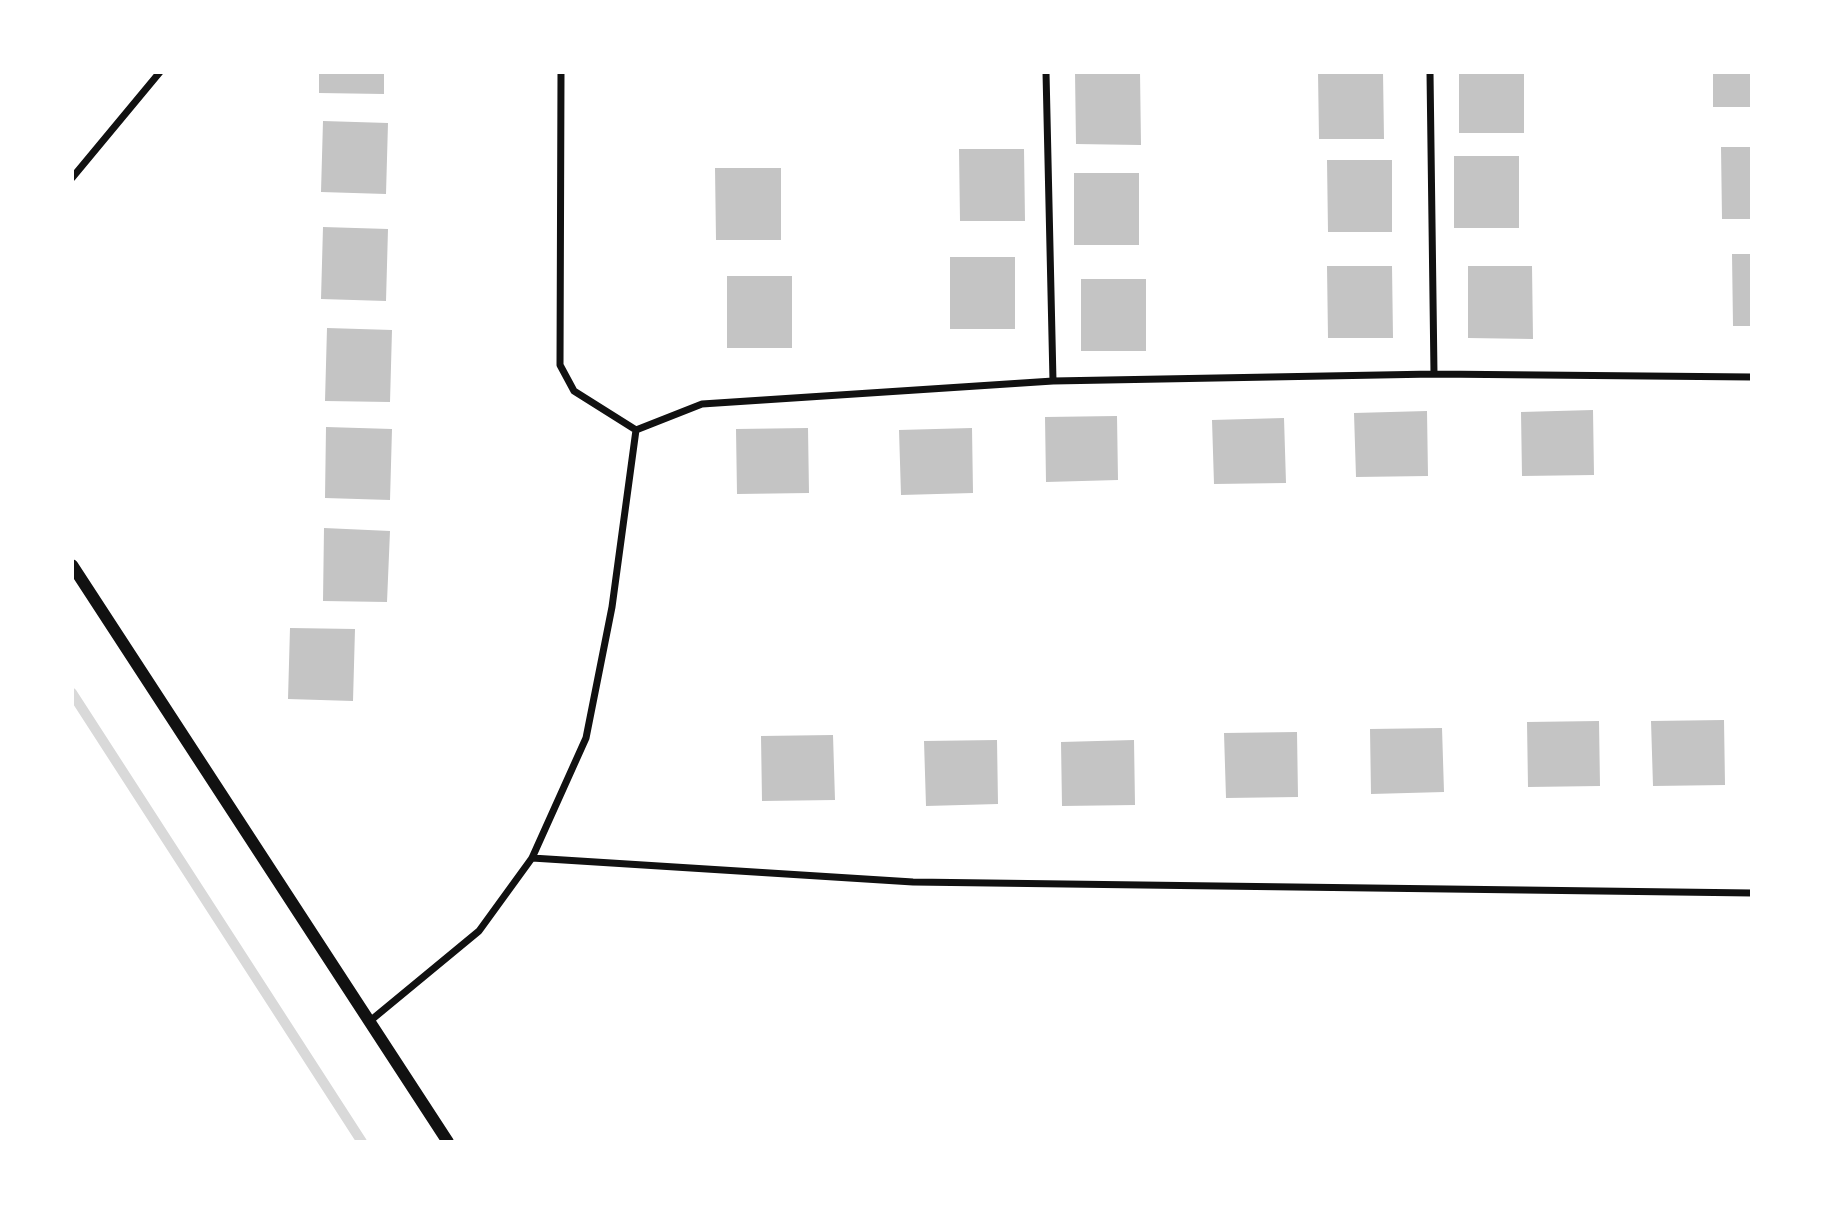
<!DOCTYPE html>
<html>
<head>
<meta charset="utf-8">
<style>
	body { margin:0 }
	#map { position:relative; width:1824px; height:1214px; overflow:hidden; background:#fff; font-family:"Source Sans 3",sans-serif }
	canvas { display:block }
	.frame { position:absolute; inset:0; border:74px solid #fff; pointer-events:none }
</style>
</head>
<body>
<div id="map">
<canvas width="1824" height="1214"></canvas>
<div class="frame"></div>
</div>
<script>
const g = document.querySelector('canvas').getContext('2d');
g.lineJoin = 'round';
function stroke(path, color, width, dash) { g.strokeStyle = color; g.lineWidth = width; g.lineCap = dash ? 'butt' : 'round'; g.setLineDash(dash || []); g.stroke(path); }
function fillPath(path, color) { g.fillStyle = color; g.fill(path, 'evenodd'); }
stroke(new Path2D(`
	M 72,693 L 362,1142`), '#d9d9d9', 10);
fillPath(new Path2D(`
	M 319,72 L 384,72 L 384,94 L 319,93 Z
	M 1075,72 L 1140,72 L 1141,145 L 1076,144 Z
	M 1318,72 L 1383,72 L 1384,139 L 1319,139 Z
	M 1459,72 L 1524,72 L 1524,133 L 1459,133 Z
	M 1713,72 L 1752,72 L 1752,107 L 1713,107 Z
	M 323,121 L 388,123 L 386,194 L 321,192 Z
	M 1721,147 L 1752,147 L 1752,219 L 1722,219 Z
	M 959,149 L 1024,149 L 1025,221 L 960,221 Z
	M 1454,156 L 1519,156 L 1519,228 L 1454,228 Z
	M 1327,160 L 1392,160 L 1392,232 L 1328,232 Z
	M 715,168 L 781,168 L 781,240 L 716,240 Z
	M 1074,173 L 1139,173 L 1139,245 L 1074,245 Z
	M 323,227 L 388,229 L 386,301 L 321,299 Z
	M 1732,254 L 1752,254 L 1752,326 L 1733,326 Z
	M 950,257 L 1015,257 L 1015,329 L 950,329 Z
	M 1327,266 L 1392,266 L 1393,338 L 1328,338 Z
	M 1468,266 L 1532,266 L 1533,339 L 1468,338 Z
	M 727,276 L 792,276 L 792,348 L 727,348 Z
	M 1081,279 L 1146,279 L 1146,351 L 1081,351 Z
	M 327,328 L 392,330 L 390,402 L 325,401 Z
	M 1593,410 L 1594,475 L 1522,476 L 1521,412 Z
	M 1427,411 L 1428,476 L 1356,477 L 1354,413 Z
	M 1117,416 L 1118,480 L 1046,482 L 1045,417 Z
	M 1284,418 L 1286,483 L 1214,484 L 1212,420 Z
	M 326,427 L 392,429 L 390,500 L 325,498 Z
	M 808,428 L 809,493 L 737,494 L 736,429 Z
	M 972,428 L 973,493 L 901,495 L 899,430 Z
	M 324,528 L 390,531 L 387,602 L 323,601 Z
	M 290,628 L 355,629 L 353,701 L 288,699 Z
	M 1724,720 L 1725,785 L 1653,786 L 1651,721 Z
	M 1599,721 L 1600,786 L 1528,787 L 1527,722 Z
	M 1442,728 L 1444,792 L 1371,794 L 1370,729 Z
	M 1297,732 L 1298,797 L 1226,798 L 1224,733 Z
	M 833,735 L 835,800 L 762,801 L 761,736 Z
	M 997,740 L 998,804 L 926,806 L 924,741 Z
	M 1134,740 L 1135,805 L 1062,806 L 1061,742 Z`), '#c4c4c4');
stroke(new Path2D(`
	M 561,72 L 560,365 L 574,391 L 636,430 L 702,404 L 1053,381 L 1434,374 L 1752,377
	M 1046,72 L 1053,381
	M 1430,72 L 1434,374
	M 72,178 L 160,72
	M 532,858 L 913,882 L 1752,893
	M 370,1021 L 479,931 L 532,858 L 586,738 L 612,607 L 636,430`), '#111', 7);
stroke(new Path2D(`
	M 72,565 L 448,1142`), '#111', 12);
</script>
</body>
</html>
